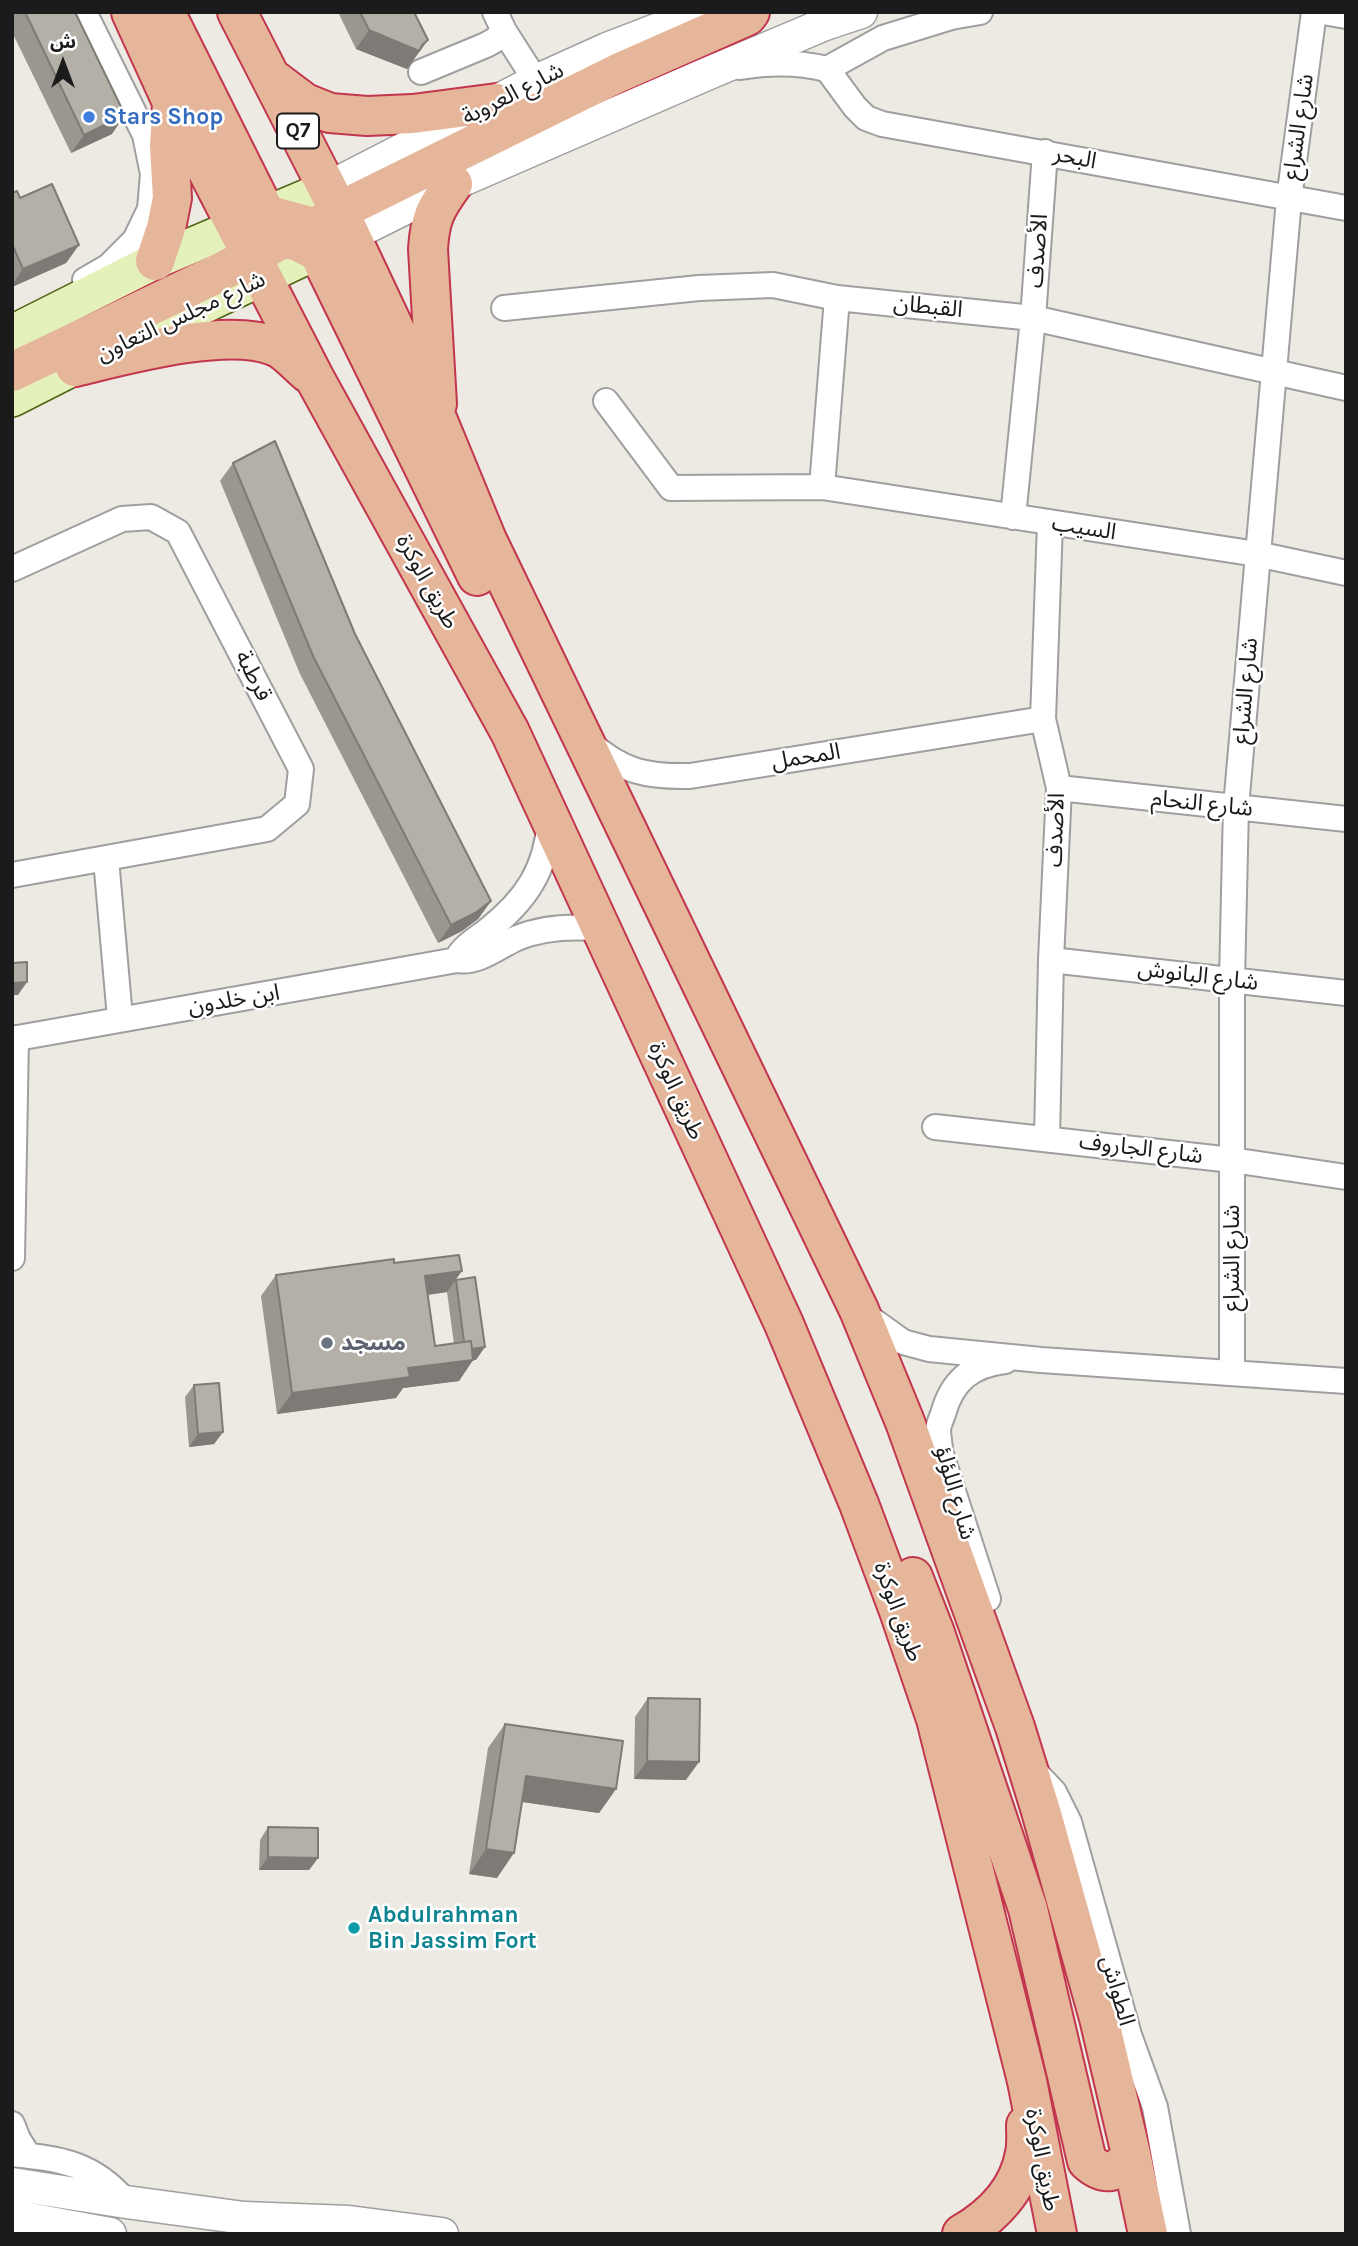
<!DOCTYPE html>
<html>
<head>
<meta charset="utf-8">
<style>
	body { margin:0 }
	#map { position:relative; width:1358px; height:2246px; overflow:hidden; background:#eceae2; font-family:Karla,"Noto Sans Arabic",sans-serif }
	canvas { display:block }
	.frame { position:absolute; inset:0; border:14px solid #1b1b1b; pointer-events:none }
	.north { position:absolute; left:28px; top:28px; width:70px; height:70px; -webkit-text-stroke:5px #fff; paint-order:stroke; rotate:0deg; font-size:19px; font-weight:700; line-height:28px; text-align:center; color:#1b1b1b }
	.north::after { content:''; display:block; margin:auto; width:24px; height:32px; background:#1b1b1b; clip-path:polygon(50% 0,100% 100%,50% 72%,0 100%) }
</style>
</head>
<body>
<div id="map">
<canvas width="1358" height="2246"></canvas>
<div class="frame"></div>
<div class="north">ش</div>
</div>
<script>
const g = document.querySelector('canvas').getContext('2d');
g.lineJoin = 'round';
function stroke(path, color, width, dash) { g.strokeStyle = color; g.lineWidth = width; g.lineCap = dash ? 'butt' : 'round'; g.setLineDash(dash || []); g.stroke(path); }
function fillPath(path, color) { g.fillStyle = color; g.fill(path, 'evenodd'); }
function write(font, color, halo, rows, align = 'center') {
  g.font = font + ' Karla,"Noto Sans Arabic",sans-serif'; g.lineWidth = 5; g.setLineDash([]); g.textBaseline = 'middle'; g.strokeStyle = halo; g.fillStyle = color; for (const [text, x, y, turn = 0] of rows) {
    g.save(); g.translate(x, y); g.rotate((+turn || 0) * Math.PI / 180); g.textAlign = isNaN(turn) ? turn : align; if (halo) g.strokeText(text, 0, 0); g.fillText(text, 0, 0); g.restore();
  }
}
const minor = new Path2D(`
	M 84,12 L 145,135 L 153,174 L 150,209 L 135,240 L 109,266 L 85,280
	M 495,12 L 504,31 L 536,81
	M 1323,12 L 1346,16
	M 740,67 C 769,62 799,62 827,69 L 883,38 L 951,17 L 980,12
	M 827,69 L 855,107 L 866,118 L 882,124 L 1346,208
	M 421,72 L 486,45 L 495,40 L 504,31
	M 504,308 L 699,288 L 773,285 L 837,298 L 1033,318 L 1346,388
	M 606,401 L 671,488 L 822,487 L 1257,554 L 1346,573
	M 822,487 L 837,298
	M 1013,517 L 1033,318 L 1045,152
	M 12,569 L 122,519 L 151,517 L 178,532 L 301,769 L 297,804 L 267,829 L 12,875
	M 589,742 C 621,772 648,777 690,776 L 1043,719
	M 1059,788 L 1346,819
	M 106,859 L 120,1018
	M 457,959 C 463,946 477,939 488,930 C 526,900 546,870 550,821
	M 1051,960 L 1346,993
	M 12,1039 L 457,960 C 478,964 499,946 517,938 C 544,927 574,926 603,929
	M 935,1127 L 1232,1160 L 1346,1177
	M 1047,1138 L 1051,960 L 1059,788 L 1043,719 L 1050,523
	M 12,1258 L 16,1038
	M 864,1314 L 903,1342 L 929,1349 L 1041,1360 L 1346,1381
	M 1232,1373 L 1232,980 L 1236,807 L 1289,199 L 1314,12
	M 988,1599 L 940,1451 C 940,1444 938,1436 938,1429 C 939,1424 941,1419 943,1414 C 952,1381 971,1365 1005,1361
	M 1039,1776 L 1054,1792 L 1069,1822 L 1129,2035 L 1155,2107 L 1178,2234
	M 12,2124 L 18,2139 L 28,2155
	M 12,2154 C 61,2159 93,2163 126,2202`);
const tertiary = new Path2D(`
	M 328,188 L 536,81 L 607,49 L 703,12
	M 349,236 L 453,184 L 709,73 L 825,24 L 861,12
	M 12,2184 L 126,2202 L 244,2218 L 349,2222 L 442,2234
	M 12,2216 L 110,2234`);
const secondary = new Path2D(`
	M 12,333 L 155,261 L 328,188
	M 12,399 L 75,367 L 337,242`);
const trunk = new Path2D(`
	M 131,12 L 172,102 L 315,379 L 510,732 L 784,1324 L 859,1504 L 899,1611 L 936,1719 L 1027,2081 L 1057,2234
	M 165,12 L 266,214 L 307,225
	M 237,12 L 339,211 L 438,421 L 487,540 L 859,1310 L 905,1422 L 1015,1727 L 1041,1811 L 1099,2018 L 1131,2154 L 1148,2234
	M 273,79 L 305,103 L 330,113 L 367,116 L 413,114 L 497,103
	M 320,225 L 339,211 L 618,73 L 747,16 L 750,12
	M 237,227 L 298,242 L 318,252 L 477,576
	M 155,261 L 166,228 L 172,198 L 169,145 L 172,104
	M 75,367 C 125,355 226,327 274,346 C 286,350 298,365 308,373
	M 12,372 L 219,273 L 274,244
	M 437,404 L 428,249 C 430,218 435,209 453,184
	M 913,1577 L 935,1633 L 1028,1909 L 1087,2161 C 1104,2177 1119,2174 1131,2154
	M 962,2234 C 993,2216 1019,2189 1025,2153 C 1027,2144 1026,2134 1026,2125`);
stroke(minor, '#9f9f9f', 28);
stroke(tertiary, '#9f9f9f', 35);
stroke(secondary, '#4c6410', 38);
stroke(trunk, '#c2364e', 42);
stroke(minor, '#fff', 24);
stroke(tertiary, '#fff', 32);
stroke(secondary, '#e5f1ba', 35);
stroke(trunk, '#e6b69a', 38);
fillPath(new Path2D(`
	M 12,12 L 75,12 L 112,134 L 71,153 L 12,32 Z
	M 338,12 L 414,12 L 415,58 L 407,69 L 356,49 Z
	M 12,193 L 79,245 L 66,263 L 12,287 Z
	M 233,463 L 355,634 L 491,901 L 478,919 L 462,931 L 438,943 L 300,674 L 220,481 Z
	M 394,1263 L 456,1280 L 476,1360 L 473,1360 L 459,1381 L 403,1388 L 396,1398 L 277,1414 L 261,1296 L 276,1275 ZM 447,1292 L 454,1344 L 435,1346 L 428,1295 Z
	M 194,1385 L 223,1432 L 214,1444 L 189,1447 L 185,1397 Z
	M 648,1698 L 686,1780 L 634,1779 L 635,1717 Z
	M 505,1724 L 616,1789 L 599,1813 L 522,1802 L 497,1878 L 469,1874 L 488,1748 Z
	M 268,1827 L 318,1858 L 309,1870 L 259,1870 L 260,1840 Z`), '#9b9790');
fillPath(new Path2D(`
	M 369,30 L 423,44 L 428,40 L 407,69 L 356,49 Z
	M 125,115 L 112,134 L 71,153 L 84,135 Z
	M 79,245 L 66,263 L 12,287 L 12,285 L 23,269 Z
	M 491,901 L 478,919 L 462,931 L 438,943 L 451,925 Z
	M 27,982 L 18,995 L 12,995 L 12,983 Z
	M 462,1271 L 447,1292 L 411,1297 L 425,1276 Z
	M 485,1347 L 476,1360 L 473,1360 L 459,1381 L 403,1388 L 396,1398 L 277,1414 L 292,1393 L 408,1368 L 465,1350 Z
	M 223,1432 L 214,1444 L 189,1447 L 198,1434 Z
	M 647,1761 L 699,1762 L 686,1780 L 634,1779 Z
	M 526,1776 L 616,1789 L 599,1813 L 509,1800 Z
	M 486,1849 L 514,1853 L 497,1878 L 469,1874 Z
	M 268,1857 L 318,1858 L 309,1870 L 259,1870 Z`), '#7e7b76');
const building = new Path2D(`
	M 25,12 L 75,12 L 125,115 L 84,135 Z
	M 360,12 L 414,12 L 428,40 L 423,44 L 419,51 L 369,30 Z
	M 52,184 L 79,245 L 23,269 L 12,244 L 12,193 L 17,191 L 20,198 Z
	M 275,441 L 355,634 L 491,901 L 475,913 L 451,925 L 313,656 L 233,463 Z
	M 27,962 L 27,982 L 12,983 L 12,963 Z
	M 459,1255 L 462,1271 L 425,1276 L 435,1346 L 471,1341 L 473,1360 L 408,1368 L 410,1377 L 292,1393 L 276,1275 L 394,1259 L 394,1263 Z
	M 475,1277 L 485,1347 L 472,1349 L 471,1341 L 464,1342 L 456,1280 Z
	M 219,1383 L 223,1432 L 198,1434 L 194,1385 Z
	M 648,1698 L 700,1699 L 699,1762 L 647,1761 Z
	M 505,1724 L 623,1741 L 616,1789 L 526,1776 L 514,1853 L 486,1849 Z
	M 268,1827 L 318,1828 L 318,1858 L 268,1857 Z`);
fillPath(building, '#b4b0a8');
stroke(building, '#7e7b76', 2);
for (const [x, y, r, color] of [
	[89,117,7,"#3f7fe0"],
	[327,1343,7,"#6b7280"],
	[354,1928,7,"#0f9aa8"]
]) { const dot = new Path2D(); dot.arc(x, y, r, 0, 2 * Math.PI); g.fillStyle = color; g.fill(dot); stroke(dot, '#fff', 2.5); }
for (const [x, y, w] of [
	[298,131,42]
]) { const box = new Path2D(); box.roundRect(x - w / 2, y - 17.5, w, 35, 5); g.fillStyle = '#fff'; g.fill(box); stroke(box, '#1b1b1b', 2); }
write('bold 21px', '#1b1b1b', null, [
	["Q7",298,131]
]);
write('23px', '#1b1b1b', '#fff', [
	["شارع العروبة",513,94,-27],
	["شارع الشراع",1299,127,-82],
	["البحر",1075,158,11],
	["الأصدف",1038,251,-86],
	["القبطان",928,307,6],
	["شارع مجلس التعاون",181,317,-25],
	["السيب",1084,528,9],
	["طريق الوكرة",427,582,61],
	["قرطبة",253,676,63],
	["شارع الشراع",1246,691,-85],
	["المحمل",806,757,-9],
	["شارع النحام",1202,804,6],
	["الأصدف",1056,830,-88],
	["شارع البانوش",1198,976,7],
	["ابن خلدون",234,1000,-9],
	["طريق الوكرة",676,1091,66],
	["شارع الجاروف",1141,1149,7],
	["شارع الشراع",1232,1258,-90],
	["شارع اللؤلؤ",955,1493,74],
	["طريق الوكرة",898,1612,70],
	["الطواش",1117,1991,74],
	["طريق الوكرة",1042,2160,79]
]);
write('bold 23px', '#366cbe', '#fff', [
	["Stars Shop",103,117]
], 'left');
write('bold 23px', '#5b616d', '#fff', [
	["مسجد",341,1343]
], 'left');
write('bold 23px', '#0d838f', '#fff', [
	["Abdulrahman",368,1915],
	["Bin Jassim Fort",368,1941]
], 'left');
</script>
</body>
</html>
